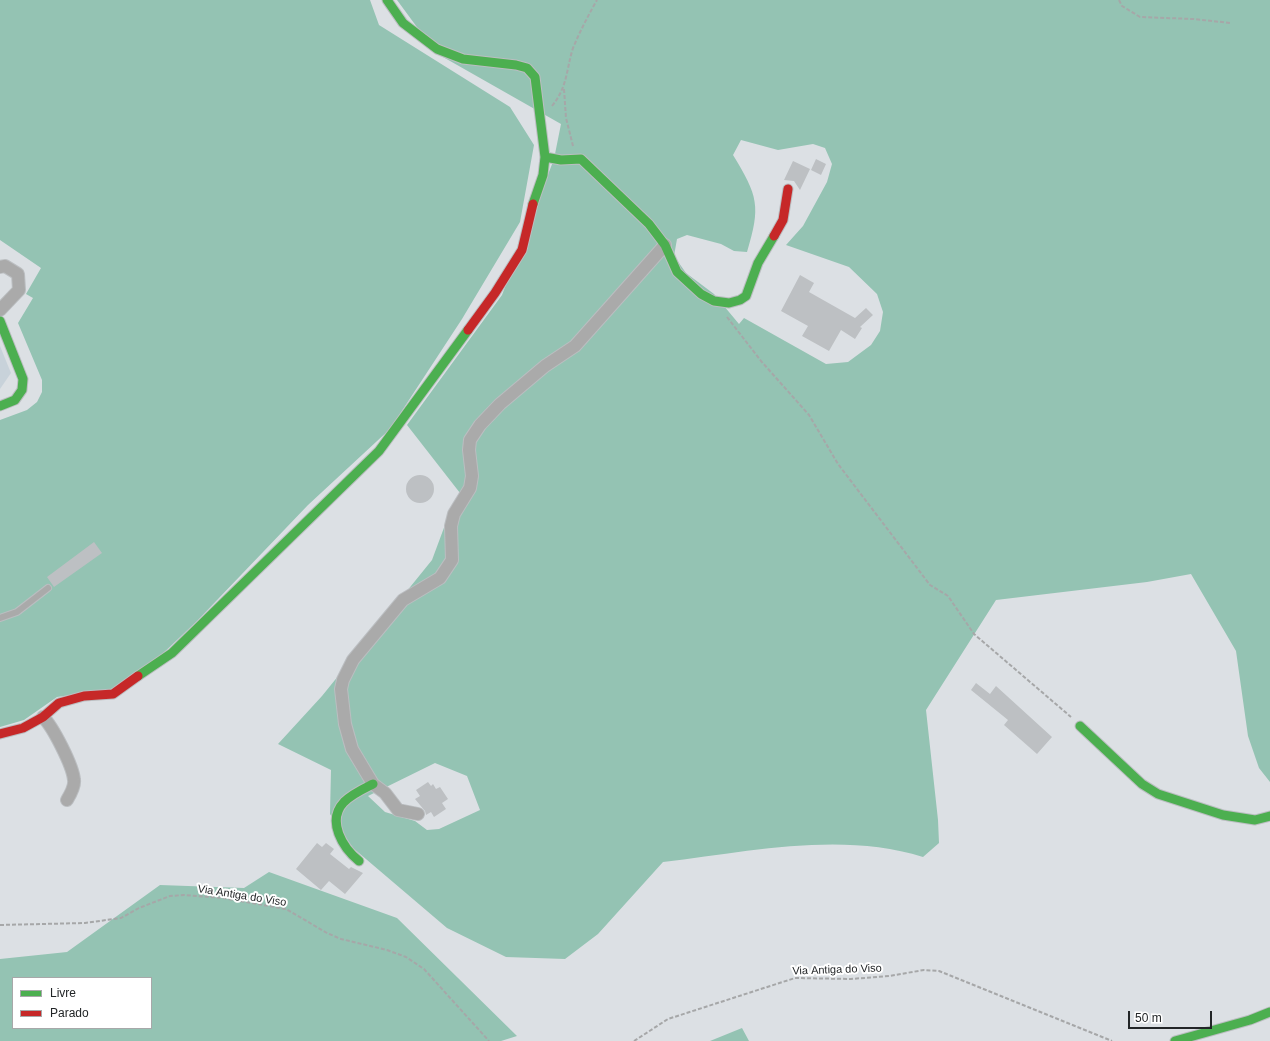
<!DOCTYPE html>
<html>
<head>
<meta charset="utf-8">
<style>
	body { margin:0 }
	#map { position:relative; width:1270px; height:1041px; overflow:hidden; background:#dce0e4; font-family:Arial,sans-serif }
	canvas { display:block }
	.legend { position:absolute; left:12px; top:977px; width:140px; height:52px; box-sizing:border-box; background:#fff; border:1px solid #a7a8a9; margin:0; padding:5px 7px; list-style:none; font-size:12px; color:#222527 }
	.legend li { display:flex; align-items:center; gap:8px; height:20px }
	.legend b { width:20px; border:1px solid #a7a8a9 }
	.scale { position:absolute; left:1128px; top:1011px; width:84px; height:18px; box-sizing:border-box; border:2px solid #222527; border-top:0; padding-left:5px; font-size:12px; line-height:14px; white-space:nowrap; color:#222527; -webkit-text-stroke:3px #fff; paint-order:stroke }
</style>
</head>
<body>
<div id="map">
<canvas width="1270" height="1041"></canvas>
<ul class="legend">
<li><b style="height:5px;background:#4caf50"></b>Livre</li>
<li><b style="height:5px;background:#c62828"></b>Parado</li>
</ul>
<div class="scale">50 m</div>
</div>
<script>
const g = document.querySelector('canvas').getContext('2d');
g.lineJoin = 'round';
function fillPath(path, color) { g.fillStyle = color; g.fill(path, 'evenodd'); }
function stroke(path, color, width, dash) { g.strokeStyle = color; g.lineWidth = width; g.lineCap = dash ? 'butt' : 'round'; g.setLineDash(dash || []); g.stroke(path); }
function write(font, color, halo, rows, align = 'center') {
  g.font = font + ' Arial,sans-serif'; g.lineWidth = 4; g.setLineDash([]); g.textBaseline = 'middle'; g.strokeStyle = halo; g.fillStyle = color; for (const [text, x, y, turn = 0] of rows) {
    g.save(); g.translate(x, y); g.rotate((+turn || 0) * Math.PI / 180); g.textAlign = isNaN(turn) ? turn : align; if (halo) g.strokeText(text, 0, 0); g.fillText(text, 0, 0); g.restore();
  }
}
fillPath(new Path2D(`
	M 0,346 L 11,373 L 0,389 Z`), '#c8d2da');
fillPath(new Path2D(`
	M 0,0 L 370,0 L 379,25 L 510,107 L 534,145 L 520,222 L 462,319 L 390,429 L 308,505 L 197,621 L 157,659 L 112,689 L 57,697 L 24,720 L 0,727 L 0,420 L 27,410 L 37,402 L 42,392 L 42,380 L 18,323 L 33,298 L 26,294 L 41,268 L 0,240 Z
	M 397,0 L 1270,0 L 1270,782 L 1259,768 L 1248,736 L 1236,651 L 1191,574 L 1147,582 L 996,600 L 926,710 L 938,820 L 939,843 L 923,857 C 841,831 748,852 663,862 L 598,934 L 565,959 L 506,957 L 447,928 L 353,848 L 330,814 L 331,770 L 278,744 L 322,696 L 432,560 L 445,525 L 460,493 L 407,425 L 502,295 L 554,159 L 561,124 L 436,53 ZM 741,140 L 778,150 L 813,144 L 825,148 L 832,164 L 827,182 L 803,226 L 786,245 L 849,267 L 877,294 L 883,312 L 880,331 L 871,345 L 848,362 L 826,364 L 744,318 L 739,324 L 714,294 L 686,273 L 674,256 L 677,239 L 687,235 L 721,244 L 734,251 L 747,252 C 761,206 758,196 733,155 ZM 435,763 L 467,776 L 480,810 L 439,829 L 427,830 L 415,821 L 385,812 L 368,796 Z
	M 269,872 L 397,918 L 517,1036 L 501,1041 L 0,1041 L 0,959 L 67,952 L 160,885 L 244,888 ZM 13,978 L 151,978 L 151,1028 L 13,1028 Z
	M 742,1028 L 749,1041 L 710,1041 Z`), '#94c3b3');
fillPath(new Path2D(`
	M 816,159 L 826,164 L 821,175 L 811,170 Z
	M 793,161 L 810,169 L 800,190 L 794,181 L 784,180 Z
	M 800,275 L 814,283 L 809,292 L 855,318 L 866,308 L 873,315 L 860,327 L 862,328 L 855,339 L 841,330 L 829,351 L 802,336 L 808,326 L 781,311 Z
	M406 489a14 14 0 1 1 28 0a14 14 0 1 1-28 0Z
	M 94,542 L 102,553 L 54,587 L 47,577 Z
	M 976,683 L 990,694 L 996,686 L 1052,737 L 1037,754 L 1004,725 L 1008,720 L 971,690 Z
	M 428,782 L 431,786 L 433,784 L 436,789 L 440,787 L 448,799 L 442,803 L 446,809 L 434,817 L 431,812 L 426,815 L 425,811 L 415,799 L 420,796 L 416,790 Z
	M 317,843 L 322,847 L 326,843 L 334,849 L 330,854 L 349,869 L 351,867 L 363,873 L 345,894 L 329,881 L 321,890 L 296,869 Z`), '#bdc0c3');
const lane = new Path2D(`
	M 0,618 L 17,612 L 48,588`);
const street = new Path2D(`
	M 0,267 L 5,266 L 18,274 L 19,290 L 0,310
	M 43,717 C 53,727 73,766 74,780 C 75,786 70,795 67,800
	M 418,814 L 398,810 L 385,793 L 373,784 L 352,749 L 345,724 L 341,689 L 343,680 L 353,660 L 403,600 L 440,578 L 452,560 L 451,526 L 454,514 L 470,488 L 472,476 L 469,450 L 470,440 L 480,425 L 500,404 L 545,366 L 575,346 L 665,245`);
const fast = new Path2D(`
	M 387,0 L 403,23 L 437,49 L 463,59 L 516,65 L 527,68 L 535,77 L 545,157 L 543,175 L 533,204
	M 545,157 L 561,160 L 581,159 L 649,224 L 665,245 L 677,272 L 701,294 L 714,301 L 729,303 L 740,300 L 746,296 L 758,263 L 774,236
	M 0,321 L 23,379 L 22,390 L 15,400 L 0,406
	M 138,676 L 172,653 L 379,451 L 468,330
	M 1080,726 L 1142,784 L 1158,794 L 1223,815 L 1255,820 L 1270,816
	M 359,861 C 343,848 326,821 344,802 C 352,794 363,789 373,784
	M 1175,1041 L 1250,1020 L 1270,1012`);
const jam = new Path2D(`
	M 774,236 L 783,220 L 788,189
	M 468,330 L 495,293 L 522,250 L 533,204
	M 0,734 L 23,728 L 43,717 L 59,703 L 84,696 L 113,694 L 138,676`);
stroke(lane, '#bbbec1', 8);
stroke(street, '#bbbec1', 14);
stroke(fast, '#bbbec1', 11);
stroke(jam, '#bbbec1', 11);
stroke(new Path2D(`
	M 1119,0 L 1122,6 L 1140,17 L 1193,19 L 1231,23
	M 564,89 L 566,118 L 573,146
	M 552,106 C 568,86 566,70 573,48 C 580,31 588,16 597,0
	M 727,317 L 761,361 L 809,415 L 838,464 L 930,585 L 948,596 L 974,634 L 1071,717
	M 0,925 L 85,923 L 121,918 L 139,908 L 170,896 L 184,895 L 223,898 L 286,909 L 327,933 L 341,939 L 387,950 L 406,957 L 424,969 L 489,1041
	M 634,1041 L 668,1019 L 795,978 L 851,979 L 889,976 L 924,970 L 939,971 L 1112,1041`), '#a6a7a8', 2, [4, 2]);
stroke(lane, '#aaa', 6);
stroke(street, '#aaa', 12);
stroke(fast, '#4caf50', 9);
stroke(jam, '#c62828', 9);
write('11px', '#222527', '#fff', [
	["Via Antiga do Viso",242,896,9],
	["Via Antiga do Viso",837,970,-2]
]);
</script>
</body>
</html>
